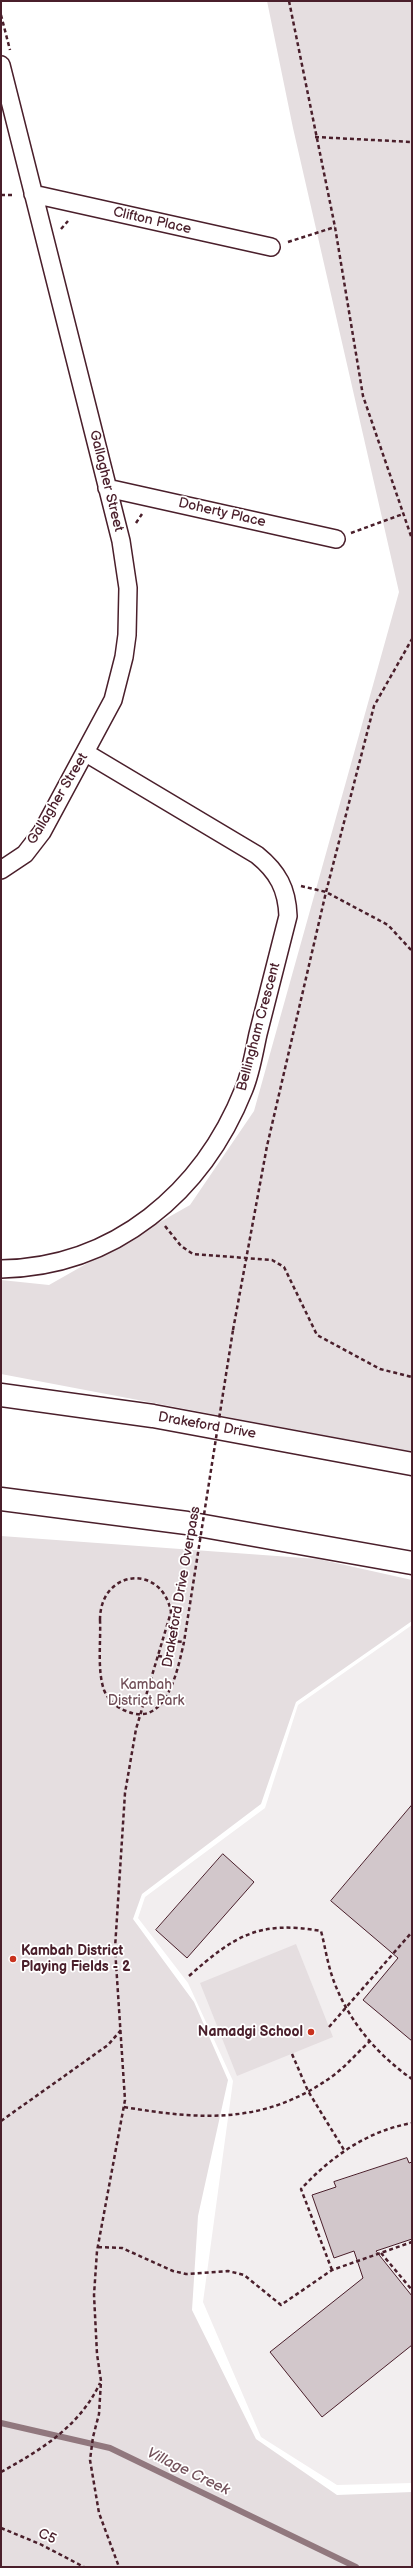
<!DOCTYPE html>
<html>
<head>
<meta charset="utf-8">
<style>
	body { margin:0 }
	#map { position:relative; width:413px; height:2568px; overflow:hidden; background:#fff; font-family:"Balsamiq Sans",sans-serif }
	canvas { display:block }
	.frame { position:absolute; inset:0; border:2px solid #4a1f2b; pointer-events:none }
</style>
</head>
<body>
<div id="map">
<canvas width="413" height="2568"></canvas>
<div class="frame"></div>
</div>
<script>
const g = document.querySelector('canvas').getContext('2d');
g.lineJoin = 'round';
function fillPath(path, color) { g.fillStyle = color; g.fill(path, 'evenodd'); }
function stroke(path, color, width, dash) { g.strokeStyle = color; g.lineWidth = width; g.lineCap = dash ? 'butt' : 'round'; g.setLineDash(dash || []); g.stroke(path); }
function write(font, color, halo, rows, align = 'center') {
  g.font = font + ' "Balsamiq Sans",sans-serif'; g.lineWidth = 3.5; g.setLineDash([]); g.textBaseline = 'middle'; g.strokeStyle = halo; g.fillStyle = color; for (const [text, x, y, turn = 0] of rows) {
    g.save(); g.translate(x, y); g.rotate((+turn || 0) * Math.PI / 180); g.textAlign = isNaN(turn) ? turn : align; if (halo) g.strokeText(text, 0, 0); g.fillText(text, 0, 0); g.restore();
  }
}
fillPath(new Path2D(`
	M 412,1625 L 412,2483 L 337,2485 L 261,2437 L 203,2302 L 233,2081 L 188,1983 L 138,1918 L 145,1897 L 265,1808 L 298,1705 Z`), '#f2eeef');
fillPath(new Path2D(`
	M 267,1 L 412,1 L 412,1452 L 1,1374 L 1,1280 L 49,1285 L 190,1205 L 254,1111 L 399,592 L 293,128 Z
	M 1,1536 L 318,1559 L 412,1580 L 412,1621 L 296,1702 L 261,1804 L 142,1894 L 133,1919 L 194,2002 L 228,2080 L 198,2216 L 192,2310 L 256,2439 L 337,2495 L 412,2492 L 412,2567 L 1,2567 Z
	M 296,1944 L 333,2037 L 237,2076 L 200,1983 Z`), '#e5dee0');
stroke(new Path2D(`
	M 1,2423 L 110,2448 L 356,2567`), '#91787e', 6);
const building = new Path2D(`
	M 412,1805 L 412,2041 L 363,2000 L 398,1958 L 331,1901 Z
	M 223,1854 L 254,1882 L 187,1958 L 156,1930 Z
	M 407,2158 L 409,2163 L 412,2162 L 412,2239 L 376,2251 L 412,2296 L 412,2345 L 322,2417 L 270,2352 L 363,2278 L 354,2251 L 334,2258 L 312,2195 L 336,2187 L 334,2182 Z`);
fillPath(building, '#d2c7cb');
stroke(building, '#4a1f2b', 1);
const street = new Path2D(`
	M 1,65 L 121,541 L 128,588 L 127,635 L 124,657 L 113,700 L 42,832 L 25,854 L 1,870
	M 33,194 L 271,247
	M 107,488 L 336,539
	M 1,1269 C 115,1267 203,1192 244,1089 C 251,1072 254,1052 258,1034 C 268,994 278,955 288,916 C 287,889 278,872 257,855 L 86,753`);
const highway = new Path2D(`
	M 1,1395 L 153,1416 L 412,1464
	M 1,1499 L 187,1523 L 412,1563`);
stroke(street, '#4a1f2b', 20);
stroke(highway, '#4a1f2b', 25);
stroke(new Path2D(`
	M 289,1 L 335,227 L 363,396 L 412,539
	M 1,15 L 10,50
	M 315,137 L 412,142
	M 1,195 L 15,195
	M 61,229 L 68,221
	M 288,242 L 335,227
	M 136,523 L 142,514
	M 351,533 L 403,514
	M 301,886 L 326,892 L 388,925 L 412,951
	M 165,1226 L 181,1246 L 193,1254 L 272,1260 L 284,1267 L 317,1335 L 380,1369 L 412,1377
	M 233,1330 L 267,1146 L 326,892 L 374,706 L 412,639
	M 100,1620 C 100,1569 162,1563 171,1612 L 136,1729 L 125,1793 L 115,1948 L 125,2100 L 97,2251 L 94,2295 L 97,2354 L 101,2381 L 99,2414 L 93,2437 L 90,2460 L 99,2513 L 119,2567
	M 158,1656 L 171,1658 L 173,1641 L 184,1642
	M 189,1976 C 234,1936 259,1920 321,1931 C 325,1946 327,1961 332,1976 C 346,2018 376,2054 412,2079
	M 329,2027 L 412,1932
	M 292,2054 L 308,2091 L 344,2150
	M 124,2107 C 202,2120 266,2125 334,2075 C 347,2065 358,2052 370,2041
	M 1,2121 L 108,2045 L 121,2030
	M 98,2247 L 122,2248 L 173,2271 L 186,2274 L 228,2271 L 244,2275 L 281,2305 L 332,2270 L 412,2242
	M 381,2253 L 412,2290
	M 332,2270 L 301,2189 C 332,2156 367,2131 412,2123
	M 1,2472 C 41,2450 80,2426 100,2383
	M 1,2528 L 40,2544 L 84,2567`), '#4a1f2b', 2.5, [4, 3]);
stroke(street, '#fff', 17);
stroke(highway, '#fff', 22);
stroke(new Path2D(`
	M 100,1620 C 101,1641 97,1670 104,1690 C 108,1700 116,1707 126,1711 C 167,1729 178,1668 184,1642 L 233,1330`), '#4a1f2b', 2.5, [4, 3]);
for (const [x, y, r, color] of [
	[13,1959,4,"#c8321e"],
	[311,2032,4,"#c8321e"]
]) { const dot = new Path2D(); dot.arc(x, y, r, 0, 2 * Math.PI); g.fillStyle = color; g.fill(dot); stroke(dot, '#fff', 1.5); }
write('14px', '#4a1f2b', '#fff', [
	["Clifton Place",152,221,13],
	["Gallagher Street",106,481,76],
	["Doherty Place",222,513,13],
	["Gallagher Street",58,799,-59],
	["Bellingham Crescent",259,1027,-75],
	["Drakeford Drive",207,1426,10],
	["Drakeford Drive Overpass",182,1587,-80],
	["C5",47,2537,25]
]);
write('14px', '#714f58', '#fff', [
	["Kambah",146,1685],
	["District Park",146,1701]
]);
write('bold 14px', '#4a1f2b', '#fff', [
	["Kambah District",21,1951],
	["Playing Fields - 2",21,1967],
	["Namadgi School",303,2032,"right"]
], 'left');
write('italic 15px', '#74535c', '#fff', [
	["Village Creek",188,2472,26]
]);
</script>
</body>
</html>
